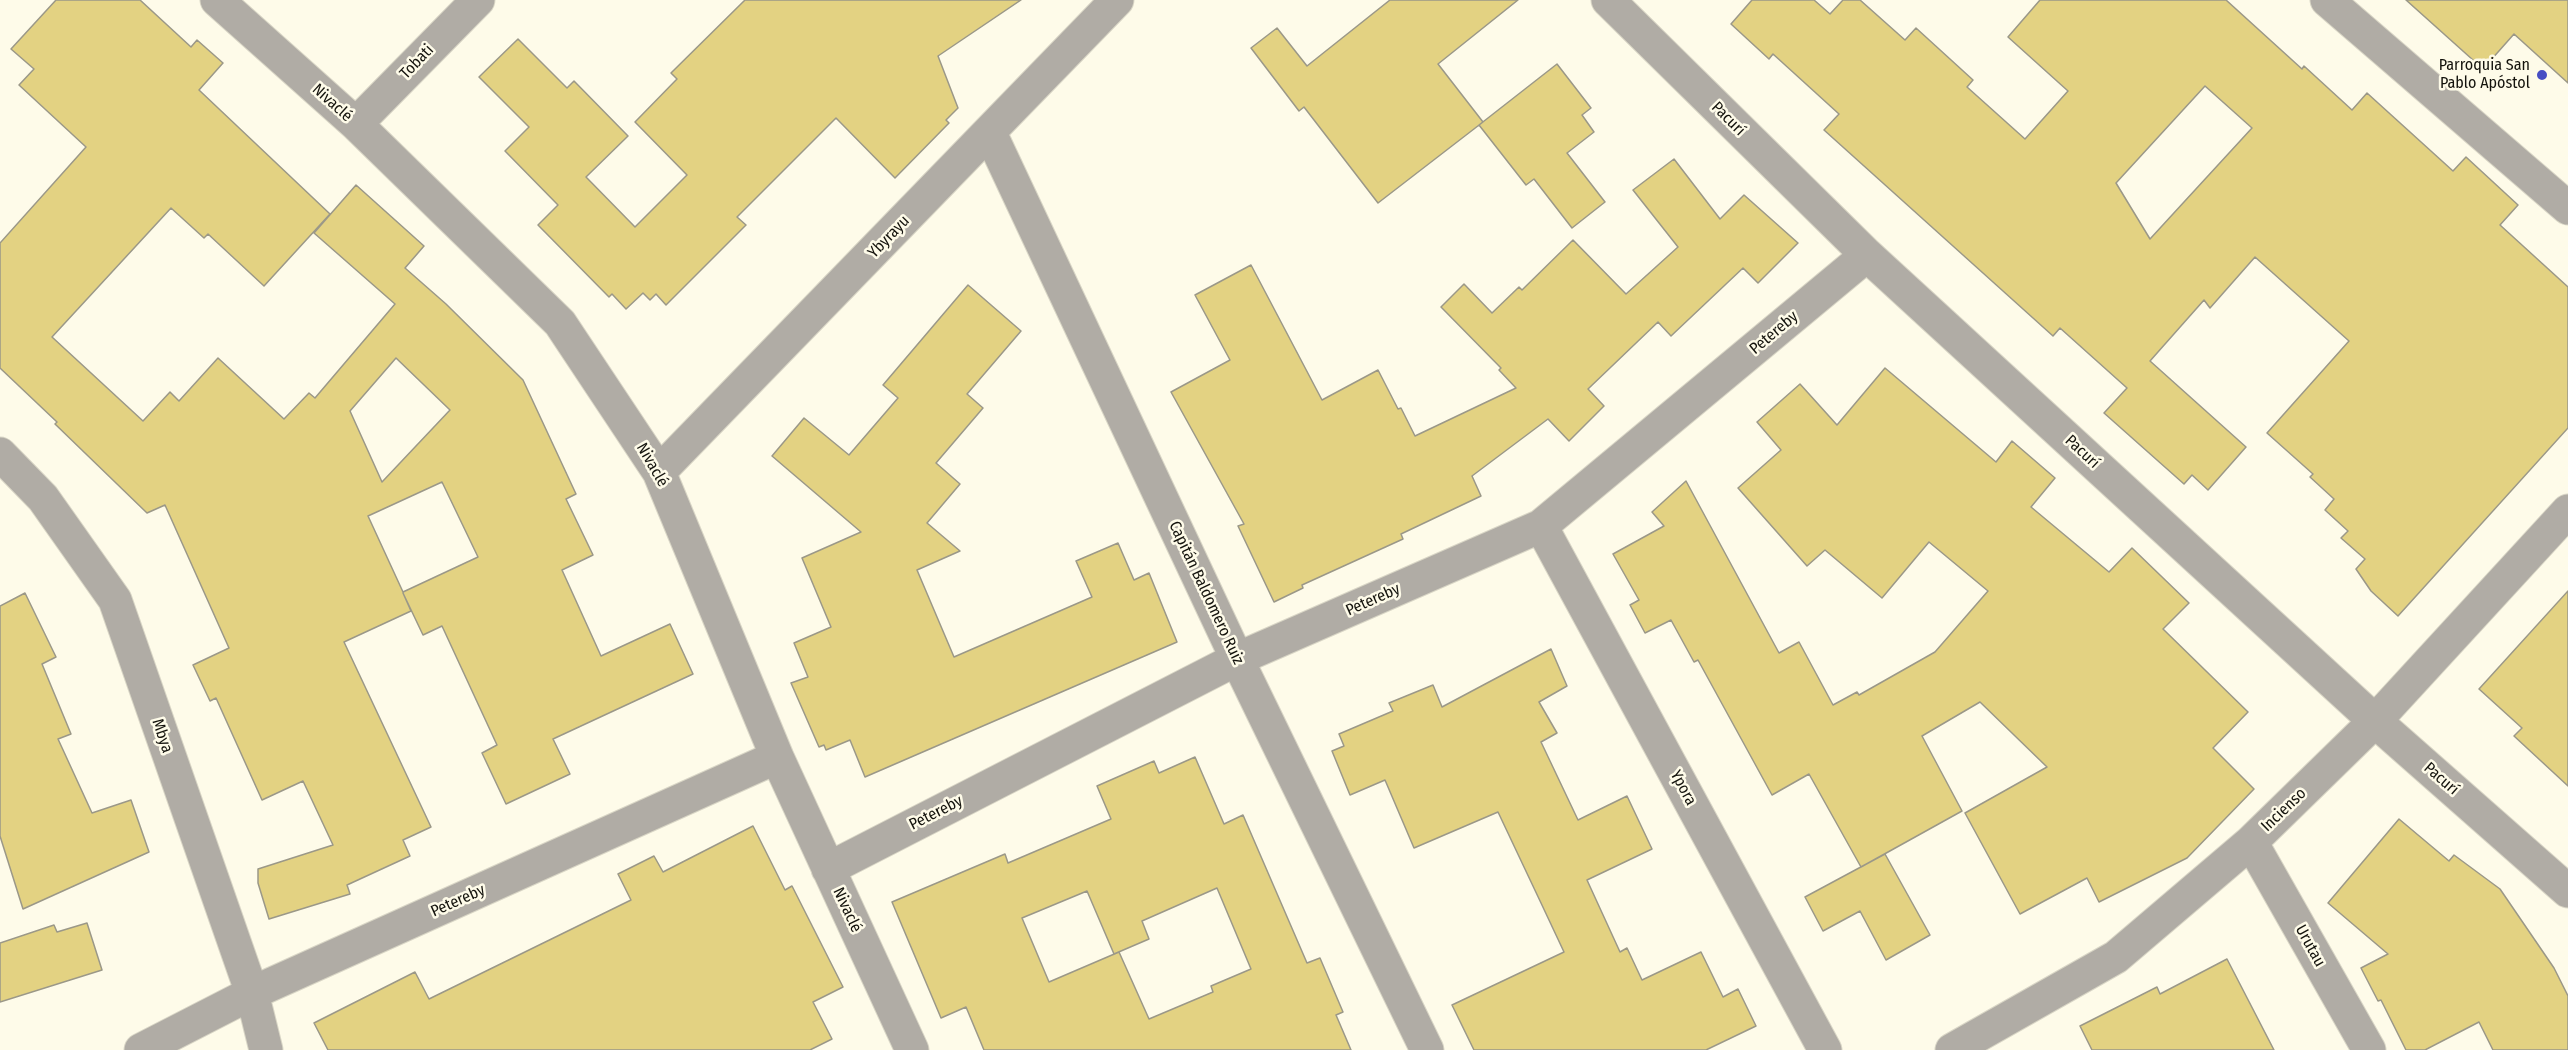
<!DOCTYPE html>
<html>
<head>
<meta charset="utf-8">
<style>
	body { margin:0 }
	canvas { display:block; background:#fefbe9 }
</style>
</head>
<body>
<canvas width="2568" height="1050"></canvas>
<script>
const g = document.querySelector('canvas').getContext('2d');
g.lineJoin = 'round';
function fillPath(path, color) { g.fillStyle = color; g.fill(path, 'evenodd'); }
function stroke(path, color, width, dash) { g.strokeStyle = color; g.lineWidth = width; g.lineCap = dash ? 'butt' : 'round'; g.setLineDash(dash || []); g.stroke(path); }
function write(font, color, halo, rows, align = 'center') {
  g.font = font + ' "Fira Sans Condensed",sans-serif'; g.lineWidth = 5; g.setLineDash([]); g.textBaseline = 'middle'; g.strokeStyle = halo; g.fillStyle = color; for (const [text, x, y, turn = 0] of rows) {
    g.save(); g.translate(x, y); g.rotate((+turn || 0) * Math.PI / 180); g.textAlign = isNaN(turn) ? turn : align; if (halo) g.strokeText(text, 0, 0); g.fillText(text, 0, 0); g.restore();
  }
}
const building = new Path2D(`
	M 56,0 L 140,0 L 191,47 L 197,40 L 223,63 L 199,90 L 330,214 L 264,286 L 208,234 L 204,238 L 171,208 L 52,337 L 143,421 L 170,392 L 179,401 L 218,358 L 284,419 L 309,393 L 315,398 L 395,304 L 314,233 L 356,185 L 424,246 L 405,268 L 446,304 L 523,380 L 576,494 L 566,499 L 593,555 L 562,570 L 601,656 L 670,624 L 693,674 L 553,739 L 570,774 L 506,804 L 482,753 L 497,745 L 442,626 L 423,635 L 403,593 L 411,611 L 344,642 L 431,827 L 403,840 L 410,856 L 347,885 L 350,894 L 269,919 L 258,883 L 258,869 L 333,845 L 303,781 L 262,800 L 216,698 L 210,701 L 193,665 L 229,648 L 165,505 L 147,513 L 55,424 L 57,422 L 0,368 L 0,243 L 86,147 L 19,85 L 34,69 L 11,49 ZM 396,358 L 450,410 L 382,482 L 350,411 ZM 442,482 L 478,557 L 403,592 L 368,516 Z
	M 745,0 L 1021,0 L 938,56 L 958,108 L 946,120 L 949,123 L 895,178 L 836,118 L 737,217 L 746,225 L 666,305 L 656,294 L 650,300 L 643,293 L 626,309 L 612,294 L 609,297 L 538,225 L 558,205 L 505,151 L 529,127 L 479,77 L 518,39 L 567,88 L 574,81 L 628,136 L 586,177 L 635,227 L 687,175 L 635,122 L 677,79 L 671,73 Z
	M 1390,0 L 1518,0 L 1438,64 L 1483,122 L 1378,203 L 1304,107 L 1299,111 L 1251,48 L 1277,28 L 1307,66 Z
	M 1752,0 L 1814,0 L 1830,14 L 1843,0 L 1860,0 L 1905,40 L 1916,28 L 1973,80 L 1967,87 L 2025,139 L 2068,91 L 2008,37 L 2040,0 L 2226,0 L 2302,69 L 2304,66 L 2352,110 L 2367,93 L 2453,171 L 2466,157 L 2518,205 L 2500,225 L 2568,287 L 2568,428 L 2398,616 L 2371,591 L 2356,569 L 2365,559 L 2341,538 L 2348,531 L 2325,510 L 2334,499 L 2310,477 L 2313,474 L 2267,433 L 2349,341 L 2255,257 L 2210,308 L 2204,300 L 2150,361 L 2246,447 L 2208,490 L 2192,475 L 2184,484 L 2104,413 L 2127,388 L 2060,328 L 2053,336 L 1824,130 L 1839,114 L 1773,54 L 1769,59 L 1731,24 ZM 2205,86 L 2252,128 L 2150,239 L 2116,183 Z
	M 2406,0 L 2568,0 L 2568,83 L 2514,34 L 2483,69 Z
	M 1557,64 L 1591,108 L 1582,115 L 1594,132 L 1567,153 L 1605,202 L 1572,228 L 1534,179 L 1526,185 L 1479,125 Z
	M 1674,159 L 1720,219 L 1744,195 L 1798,243 L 1758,283 L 1743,268 L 1671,336 L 1658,322 L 1588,389 L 1604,406 L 1569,441 L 1548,419 L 1472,476 L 1481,496 L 1401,534 L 1403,539 L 1302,585 L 1303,588 L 1274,602 L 1238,526 L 1244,524 L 1171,392 L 1230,360 L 1195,295 L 1251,265 L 1322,400 L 1378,370 L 1398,409 L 1401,408 L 1415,436 L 1516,388 L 1499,370 L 1501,368 L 1441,307 L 1464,284 L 1492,313 L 1519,287 L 1522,290 L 1573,240 L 1626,294 L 1678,247 L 1633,190 Z
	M 968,285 L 1021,331 L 967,394 L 983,408 L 936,463 L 960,484 L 927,523 L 960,551 L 917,570 L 954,657 L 1092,597 L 1076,561 L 1118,543 L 1134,580 L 1149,573 L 1177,642 L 865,777 L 850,740 L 826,750 L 824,745 L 819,747 L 791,683 L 808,677 L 794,643 L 831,627 L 802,558 L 861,532 L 772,456 L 804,418 L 849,455 L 898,398 L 883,385 Z
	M 1885,368 L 1996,462 L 2012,441 L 2055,478 L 2031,507 L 2109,572 L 2132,548 L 2189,603 L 2163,629 L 2248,712 L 2213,748 L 2254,789 L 2187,858 L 2099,902 L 2087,878 L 2020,914 L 1965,813 L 2047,767 L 1980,702 L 1922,736 L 1962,811 L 1861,867 L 1809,774 L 1772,795 L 1698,660 L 1694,662 L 1671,620 L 1645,633 L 1630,605 L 1639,600 L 1613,554 L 1664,526 L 1652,512 L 1686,481 L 1779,653 L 1799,642 L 1833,705 L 1857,692 L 1859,695 L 1935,652 L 1988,591 L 1929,542 L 1882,598 L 1825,550 L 1807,566 L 1738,488 L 1781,450 L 1757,422 L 1800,384 L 1837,425 Z
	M 2568,591 L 2568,786 L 2514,736 L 2522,728 L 2479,689 Z
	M 25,593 L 56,657 L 42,664 L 71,734 L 58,739 L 92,813 L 131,800 L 149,852 L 23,909 L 0,836 L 0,606 Z
	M 1551,649 L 1567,686 L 1539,702 L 1557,733 L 1541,742 L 1578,820 L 1627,796 L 1652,849 L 1587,880 L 1620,952 L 1627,948 L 1642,980 L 1701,952 L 1723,997 L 1738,989 L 1756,1026 L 1706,1050 L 1474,1050 L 1452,1005 L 1564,952 L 1541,903 L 1498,812 L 1414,848 L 1385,780 L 1350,795 L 1332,751 L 1344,746 L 1339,734 L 1393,711 L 1389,703 L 1433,685 L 1442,707 Z
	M 1195,757 L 1224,824 L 1243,815 L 1307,963 L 1320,958 L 1343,1012 L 1336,1015 L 1351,1050 L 984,1050 L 966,1007 L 941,1018 L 892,902 L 1005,854 L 1008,863 L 1111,819 L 1097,786 L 1154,761 L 1159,773 ZM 1217,888 L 1251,969 L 1211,986 L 1213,992 L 1149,1019 L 1119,952 L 1049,982 L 1022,918 L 1087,891 L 1114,954 L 1149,939 L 1142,921 Z
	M 2399,819 L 2449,861 L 2454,855 L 2500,889 L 2554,968 L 2568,996 L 2568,1050 L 2493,1050 L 2479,1022 L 2425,1050 L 2406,1050 L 2381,1000 L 2378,1001 L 2361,968 L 2388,954 L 2328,903 Z
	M 753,826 L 785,890 L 792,886 L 843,987 L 813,1002 L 832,1039 L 810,1050 L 328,1050 L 314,1023 L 415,972 L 429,999 L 631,900 L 618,874 L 654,856 L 663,872 Z
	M 1885,854 L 1930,935 L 1886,960 L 1860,911 L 1823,931 L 1805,897 Z
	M 87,923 L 102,970 L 0,1002 L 0,943 L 54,925 L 57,932 Z
	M 2227,959 L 2274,1050 L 2092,1050 L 2080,1026 L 2157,987 L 2160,994 Z`);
fillPath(building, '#e3d282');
stroke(building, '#9b9888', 1.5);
const minor = new Path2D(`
	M 217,0 L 356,124 L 560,323 L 659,472 L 777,757 L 912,1050
	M 1608,0 L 1867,255 L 2375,721 L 2568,891
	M 2327,0 L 2568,208
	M 356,124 L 478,0
	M 990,133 L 1237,659 L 1427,1050
	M 0,454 L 43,498 L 115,600 L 252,993 L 266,1050
	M 659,472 L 1117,0
	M 1541,526 L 1825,1050
	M 2251,842 L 2369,1050
	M 828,869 L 1237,659 L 1541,526 L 1867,255
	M 141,1050 L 252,993 L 777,757
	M 1952,1050 L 2116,957 L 2251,842 L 2375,721 L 2568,511`);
stroke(minor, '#d9d6c6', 35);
stroke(minor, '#b0aca5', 33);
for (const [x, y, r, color] of [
	[2542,75,6,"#474ec3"]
]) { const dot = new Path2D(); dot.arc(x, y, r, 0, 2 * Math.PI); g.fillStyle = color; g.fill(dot); stroke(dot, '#fefbe9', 2); }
write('16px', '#14130d', '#fefbe9', [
	["Tobati",417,62,-46],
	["Nivaclé",332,103,42],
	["Pacurí",1728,119,45],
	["Ybyrayu",889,237,-46],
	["Petereby",1774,333,-40],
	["Pacurí",2082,452,43],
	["Nivaclé",652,465,60],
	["Capitán Baldomero Ruiz",1206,593,65],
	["Petereby",1373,600,-24],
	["Mbya",162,736,71],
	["Pacurí",2441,779,41],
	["Ypora",1683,788,62],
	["Incienso",2284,810,-44],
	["Petereby",936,813,-27],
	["Petereby",458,901,-24],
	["Nivaclé",847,910,65],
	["Urutau",2310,946,61]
]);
write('16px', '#14130d', '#fefbe9', [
	["Parroquia San",2530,66],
	["Pablo Apóstol",2530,84]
], 'right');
</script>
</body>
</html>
